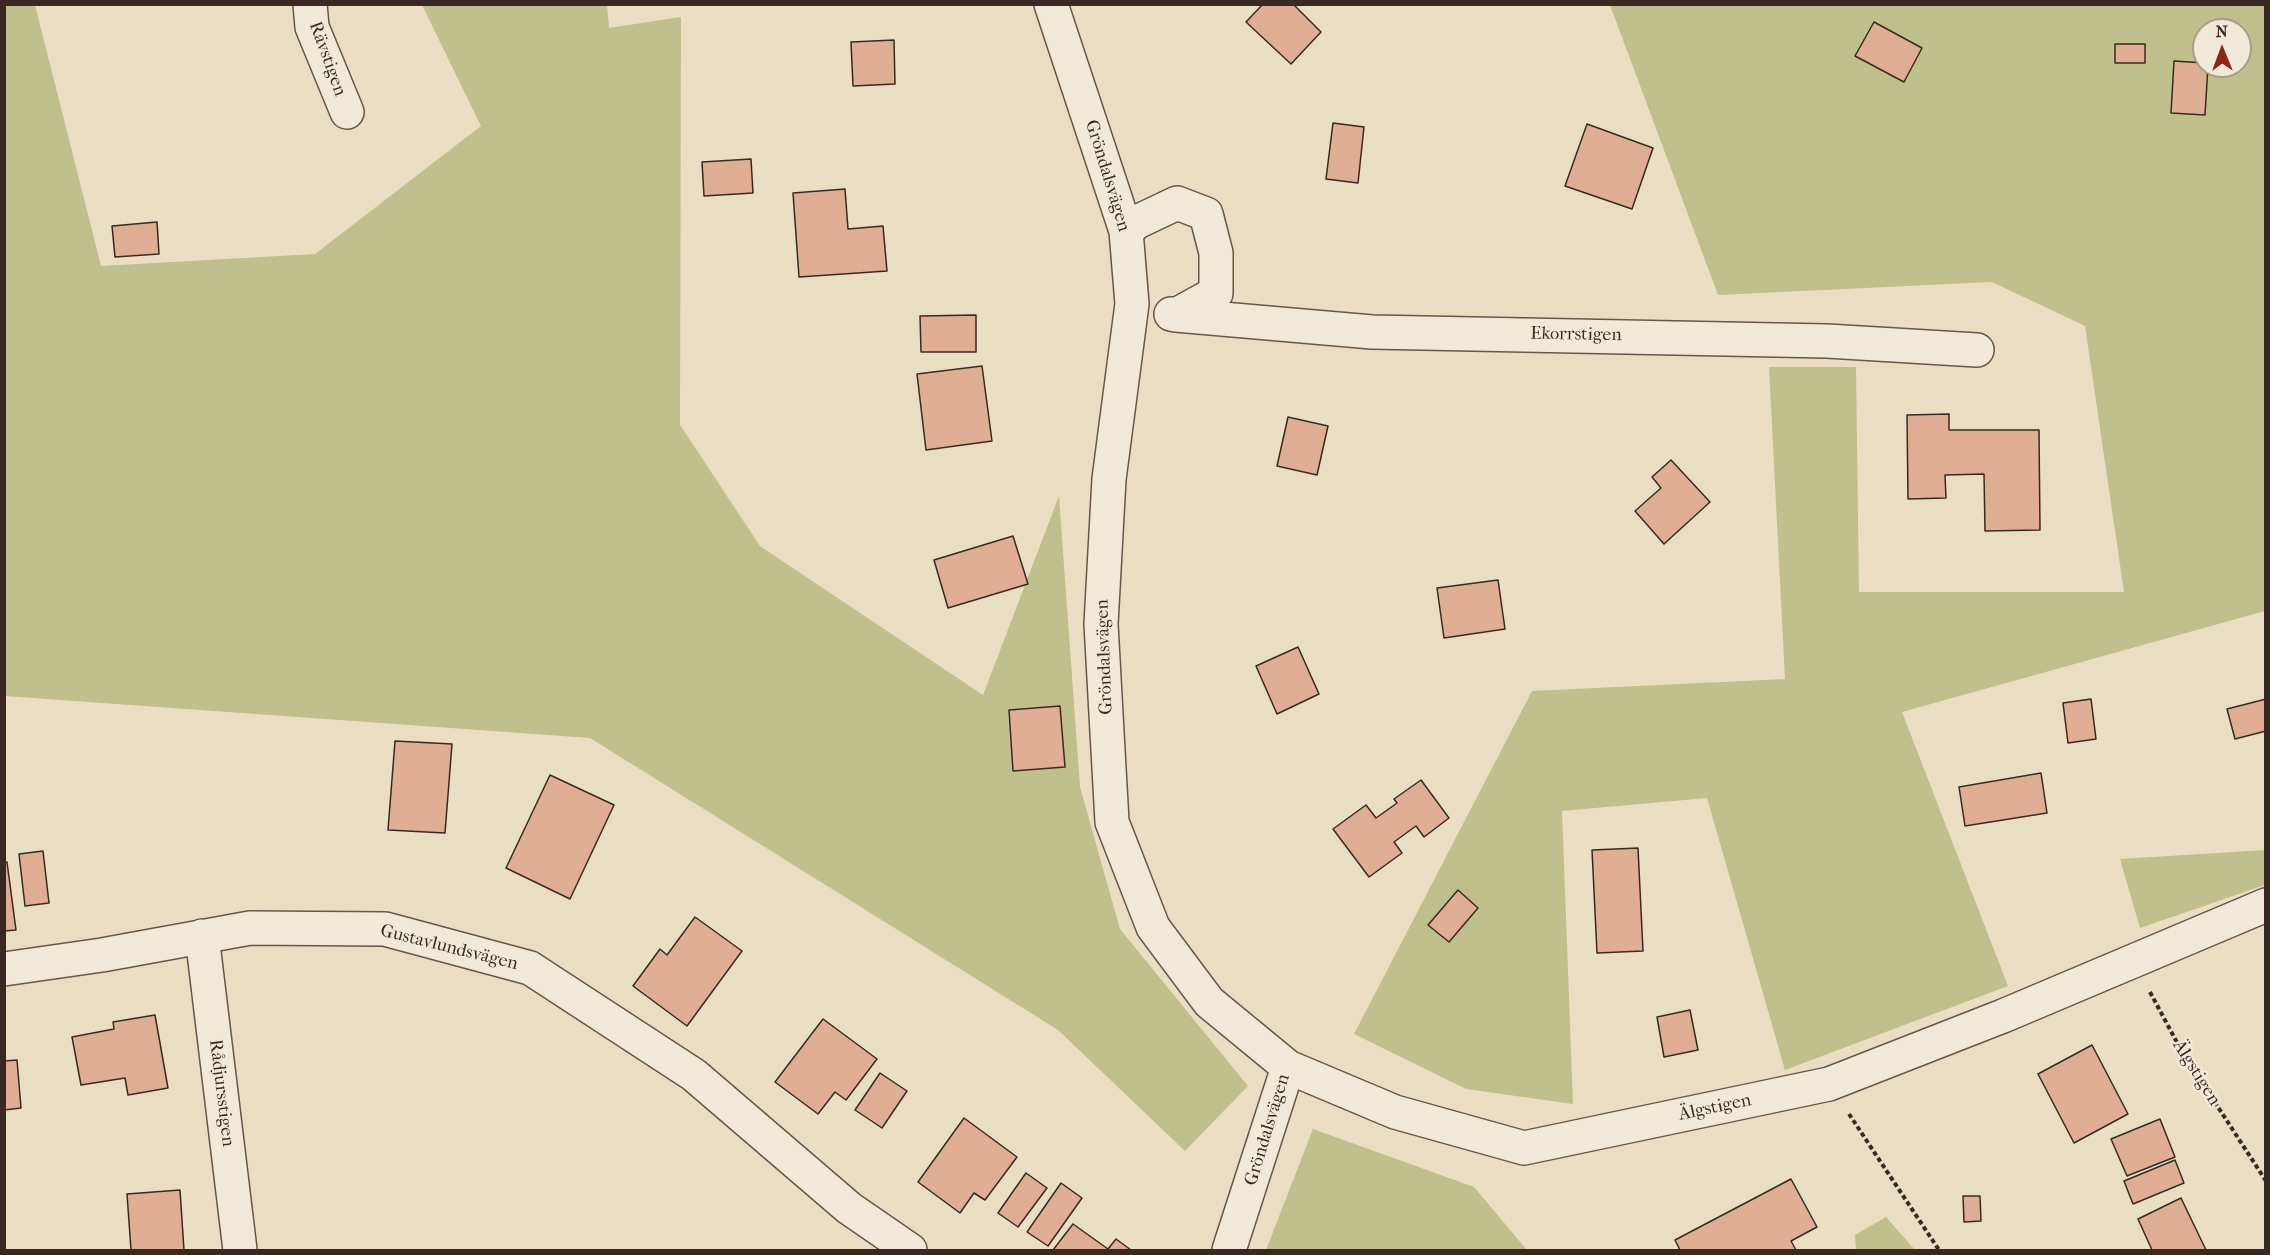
<!DOCTYPE html>
<html>
<head>
<meta charset="utf-8">
<style>
	body { margin:0 }
	#map { position:relative; width:2270px; height:1255px; overflow:hidden; background:#ebdfc3; font-family:"IM FELL French Canon",serif }
	canvas { display:block }
	.frame { position:absolute; inset:0; border:6px solid #392822; pointer-events:none }
	.north { position:absolute; left:2192px; top:18px; width:60px; height:60px; box-sizing:border-box; background:#f2ead8; border:2px solid #a89c8f; border-radius:50%; rotate:359deg; font-size:16px; font-weight:700; line-height:24px; text-align:center; color:#392822 }
	.north::after { content:''; display:block; margin:auto; width:21px; height:27px; background:#8f2418; clip-path:polygon(50% 0,100% 100%,50% 72%,0 100%) }
</style>
</head>
<body>
<div id="map">
<canvas width="2270" height="1255"></canvas>
<div class="frame"></div>
<div class="north">N</div>
</div>
<script>
const g = document.querySelector('canvas').getContext('2d');
g.lineJoin = 'round';
function fillPath(path, color) { g.fillStyle = color; g.fill(path, 'evenodd'); }
function stroke(path, color, width, dash) { g.strokeStyle = color; g.lineWidth = width; g.lineCap = dash ? 'butt' : 'round'; g.setLineDash(dash || []); g.stroke(path); }
function write(font, color, halo, rows, align = 'center') {
  g.font = font + ' "IM FELL French Canon",serif'; g.lineWidth = 5; g.setLineDash([]); g.textBaseline = 'middle'; g.strokeStyle = halo; g.fillStyle = color; for (const [text, x, y, turn = 0] of rows) {
    g.save(); g.translate(x, y); g.rotate((+turn || 0) * Math.PI / 180); g.textAlign = isNaN(turn) ? turn : align; if (halo) g.strokeText(text, 0, 0); g.fillText(text, 0, 0); g.restore();
  }
}
fillPath(new Path2D(`
	M 4,5 L 35,5 L 101,266 L 315,254 L 481,126 L 422,5 L 607,5 L 609,28 L 681,17 L 680,425 L 760,546 L 983,695 L 1059,496 L 1080,787 L 1120,929 L 1248,1086 L 1185,1151 L 1058,1030 L 590,738 L 5,696 Z
	M 1610,5 L 2265,5 L 2265,611 L 1902,712 L 2008,986 L 1785,1070 L 1707,798 L 1562,811 L 1573,1104 L 1466,1089 L 1354,1034 L 1532,691 L 1785,679 L 1769,367 L 1856,367 L 1859,592 L 2124,592 L 2085,326 L 1992,282 L 1718,295 ZM 2204,30 L 2240,30 L 2240,66 L 2204,66 Z
	M 2265,850 L 2265,885 L 2140,928 L 2120,859 Z
	M 1313,1129 L 1474,1187 L 1527,1250 L 1266,1250 Z
	M 1886,1217 L 1915,1250 L 1856,1250 L 1855,1235 Z`), '#bfc08e');
const building = new Path2D(`
	M 1263,4 L 1293,4 L 1321,32 L 1291,64 L 1246,22 Z
	M 1874,22 L 1922,48 L 1904,82 L 1855,56 Z
	M 894,40 L 895,84 L 853,86 L 851,42 Z
	M 2115,44 L 2145,44 L 2145,63 L 2115,63 Z
	M 2174,61 L 2204,63 L 2204,66 L 2208,66 L 2205,115 L 2171,113 Z
	M 1333,123 L 1364,127 L 1358,183 L 1326,179 Z
	M 1587,124 L 1653,148 L 1632,209 L 1565,186 Z
	M 751,159 L 753,193 L 704,196 L 702,162 Z
	M 845,189 L 848,229 L 883,226 L 887,271 L 799,277 L 793,193 Z
	M 157,222 L 159,254 L 115,257 L 112,226 Z
	M 976,315 L 976,352 L 921,352 L 920,316 Z
	M 982,366 L 992,441 L 926,450 L 917,374 Z
	M 1949,414 L 1949,430 L 2039,430 L 2040,530 L 1985,531 L 1984,474 L 1945,475 L 1946,498 L 1908,499 L 1907,415 Z
	M 1288,417 L 1328,426 L 1317,475 L 1277,466 Z
	M 1671,460 L 1710,502 L 1664,544 L 1635,511 L 1661,488 L 1652,477 Z
	M 1013,536 L 1028,584 L 948,608 L 934,560 Z
	M 1498,580 L 1505,629 L 1444,638 L 1437,588 Z
	M 1298,647 L 1319,694 L 1277,714 L 1256,666 Z
	M 2091,699 L 2096,739 L 2068,743 L 2063,703 Z
	M 2266,699 L 2266,731 L 2235,739 L 2227,709 Z
	M 1060,706 L 1065,767 L 1013,771 L 1009,710 Z
	M 395,741 L 452,744 L 445,833 L 388,830 Z
	M 2041,773 L 2047,813 L 1965,826 L 1959,787 Z
	M 550,775 L 614,805 L 570,899 L 506,868 Z
	M 1421,780 L 1449,818 L 1424,837 L 1416,826 L 1394,842 L 1402,853 L 1369,877 L 1333,829 L 1366,805 L 1376,818 L 1397,803 L 1394,799 Z
	M 1638,848 L 1643,951 L 1597,953 L 1592,850 Z
	M 43,851 L 49,903 L 25,906 L 19,854 Z
	M 4,862 L 7,862 L 16,930 L 4,931 Z
	M 1458,890 L 1478,908 L 1449,942 L 1428,925 Z
	M 695,917 L 742,951 L 687,1026 L 633,986 L 660,949 L 667,955 Z
	M 1690,1010 L 1698,1050 L 1664,1057 L 1657,1017 Z
	M 155,1015 L 168,1088 L 128,1095 L 125,1078 L 81,1085 L 72,1037 L 114,1029 L 113,1022 Z
	M 823,1019 L 877,1059 L 846,1100 L 835,1092 L 818,1114 L 775,1082 Z
	M 2092,1045 L 2128,1114 L 2074,1143 L 2038,1074 Z
	M 17,1060 L 21,1108 L 4,1110 L 4,1061 Z
	M 880,1073 L 907,1091 L 882,1128 L 855,1110 Z
	M 964,1118 L 1017,1157 L 985,1200 L 974,1193 L 960,1213 L 918,1182 Z
	M 2160,1119 L 2175,1157 L 2127,1176 L 2111,1139 Z
	M 2175,1160 L 2184,1183 L 2133,1204 L 2124,1181 Z
	M 1026,1173 L 1047,1188 L 1018,1227 L 998,1213 Z
	M 1791,1179 L 1817,1227 L 1791,1241 L 1796,1250 L 1680,1250 L 1675,1240 Z
	M 1061,1183 L 1082,1198 L 1048,1246 L 1027,1232 Z
	M 180,1190 L 184,1250 L 131,1250 L 127,1194 Z
	M 1963,1196 L 1980,1196 L 1981,1221 L 1964,1222 Z
	M 2181,1198 L 2206,1250 L 2152,1250 L 2138,1219 Z
	M 1073,1224 L 1108,1249 L 1116,1239 L 1131,1250 L 1053,1250 Z`);
fillPath(building, '#dfae95');
stroke(building, '#392822', 1.5);
const street = new Path2D(`
	M 310,4 L 312,27 L 347,112
	M 1051,4 L 1126,231 L 1132,304 L 1109,479 L 1101,624 L 1112,822 L 1153,927 L 1209,1002 L 1288,1067 L 1229,1250
	M 1126,231 L 1137,222 L 1177,203 L 1206,214 L 1216,253 L 1216,293 L 1176,315 L 1171,314
	M 1176,315 L 1372,332 L 1827,341 L 1977,350
	M 202,936 L 240,1250
	M 4,969 L 102,955 L 250,928 L 385,929 L 530,968 L 694,1075 L 849,1208 L 910,1250
	M 1288,1067 L 1395,1112 L 1524,1148 L 1829,1084 L 2003,1016 L 2266,905`);
stroke(street, '#66564a', 36);
stroke(new Path2D(`
	M 2150,992 L 2181,1050 L 2266,1181
	M 1849,1114 L 1939,1250`), '#392822', 4, [4.5, 3]);
stroke(street, '#f2ead8', 33);
write('18px', '#392822', '#f2ead8', [
	["Rävstigen",327,59,70],
	["Gröndalsvägen",1107,176,73],
	["Ekorrstigen",1576,335,1],
	["Gröndalsvägen",1105,657,-92],
	["Gustavlundsvägen",449,948,14],
	["Älgstigen",2196,1073,58],
	["Rådjursstigen",221,1093,83],
	["Älgstigen",1715,1108,-12],
	["Gröndalsvägen",1268,1130,-73]
]);
</script>
</body>
</html>
